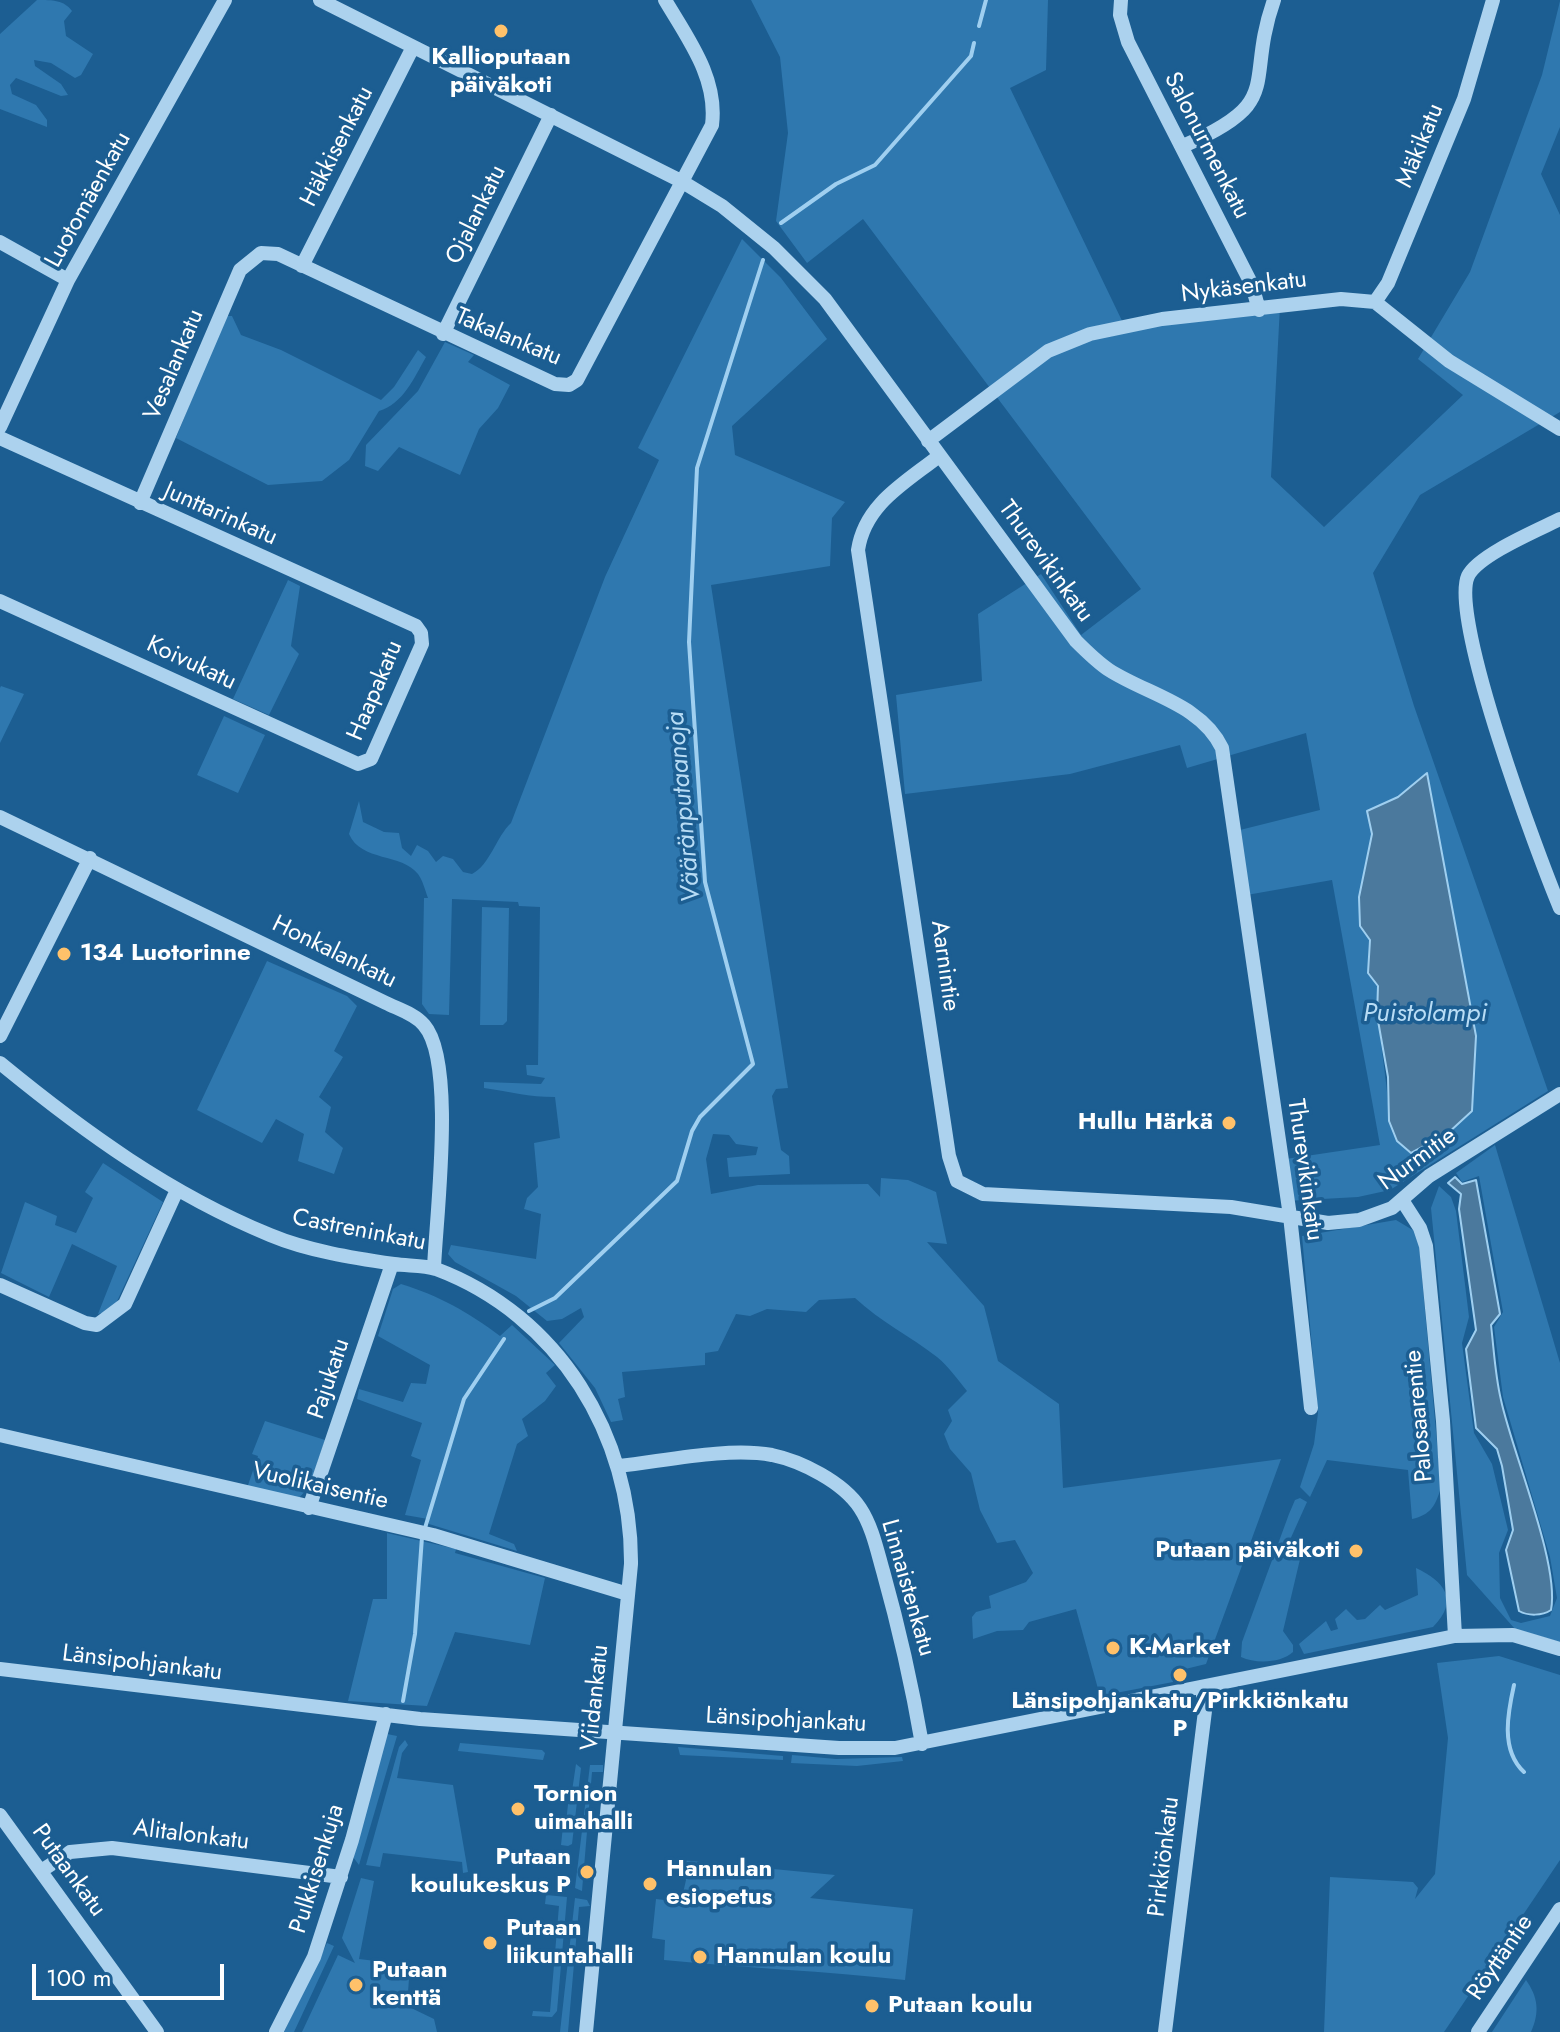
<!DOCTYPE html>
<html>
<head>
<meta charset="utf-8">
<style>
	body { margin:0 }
	#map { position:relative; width:1560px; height:2032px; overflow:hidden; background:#1c5e92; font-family:Jost,sans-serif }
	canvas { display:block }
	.scale { position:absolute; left:32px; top:1964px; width:192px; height:36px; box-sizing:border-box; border:4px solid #fff; border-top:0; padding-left:10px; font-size:24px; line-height:28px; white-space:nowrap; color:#fff; -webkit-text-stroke:6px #1c5e92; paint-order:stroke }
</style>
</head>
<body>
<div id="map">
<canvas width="1560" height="2032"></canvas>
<div class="scale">100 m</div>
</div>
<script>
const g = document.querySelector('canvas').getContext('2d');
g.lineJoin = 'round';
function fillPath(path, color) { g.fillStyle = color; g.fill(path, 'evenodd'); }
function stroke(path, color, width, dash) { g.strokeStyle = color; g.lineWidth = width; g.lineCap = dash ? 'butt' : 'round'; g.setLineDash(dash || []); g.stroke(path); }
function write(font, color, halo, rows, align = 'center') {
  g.font = font + ' Jost,sans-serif'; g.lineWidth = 7; g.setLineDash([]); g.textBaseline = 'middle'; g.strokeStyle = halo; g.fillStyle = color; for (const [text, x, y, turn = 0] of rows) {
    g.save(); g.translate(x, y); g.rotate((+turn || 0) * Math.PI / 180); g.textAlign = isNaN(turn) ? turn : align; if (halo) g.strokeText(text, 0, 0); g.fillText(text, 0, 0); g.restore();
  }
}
fillPath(new Path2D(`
	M 37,0 C 53,0 64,0 72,11 L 64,21 L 66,36 L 93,54 L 81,75 L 75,78 L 51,63 L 34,60 L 35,66 L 61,84 L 68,95 L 61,96 L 16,78 L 10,85 L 12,94 L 36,105 L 47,120 L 47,127 L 0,109 L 0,34 Z
	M 751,0 L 1048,0 L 1046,70 L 1010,88 L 1125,327 L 1280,306 L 1271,477 L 1324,527 L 1463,395 L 1418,359 L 1470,272 L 1542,75 L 1560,1 L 1560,127 L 1541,174 L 1560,215 L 1560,412 L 1420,495 L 1373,573 L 1414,706 L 1548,1091 L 1390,1190 L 1358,1197 L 1286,1201 L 1279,1160 L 1380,1145 L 1332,880 L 1241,896 L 1232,832 L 1320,810 L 1306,733 L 1187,768 L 1180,745 L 1070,774 L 905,794 L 896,695 L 982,681 L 978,614 L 1041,574 L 1081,635 L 1141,589 L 863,219 L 807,263 L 776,221 L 788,133 L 780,57 ZM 1398,797 L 1389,1121 C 1388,1076 1376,1031 1378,986 L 1368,973 L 1372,834 L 1367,812 Z
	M 742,239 L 781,278 L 827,339 L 732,426 L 735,455 L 845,502 L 832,518 L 830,566 L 711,585 L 788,1088 L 776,1089 L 772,1096 L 781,1150 L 789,1156 L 790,1174 L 729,1177 L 727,1158 L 756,1155 L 758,1147 L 736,1144 L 729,1135 L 713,1134 L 706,1159 L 711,1194 L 758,1185 L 868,1184 L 880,1197 L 881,1178 L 908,1180 L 936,1192 L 947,1244 L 927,1242 L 984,1306 L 998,1361 L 1059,1404 L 1063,1488 L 1281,1459 L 1206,1664 L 1177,1671 L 1173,1682 L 1100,1696 L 1076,1609 L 1029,1622 L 1023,1630 L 997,1631 L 973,1639 L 972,1617 L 976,1612 L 991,1608 L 989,1596 L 1026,1582 L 1033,1573 L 1015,1540 L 997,1543 L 980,1510 L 971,1473 L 950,1449 L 944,1434 L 952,1421 L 948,1410 L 967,1391 C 958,1380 948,1366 937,1357 C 910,1336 881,1322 855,1298 L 819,1300 L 806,1312 L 767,1309 L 750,1316 L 736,1314 L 718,1351 L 705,1353 L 705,1365 L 622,1372 L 625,1397 L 618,1399 L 623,1420 L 611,1422 L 595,1388 L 559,1343 L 584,1317 L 581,1308 L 562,1319 L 547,1321 L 516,1296 L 455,1262 L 448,1254 L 451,1245 L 536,1259 L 541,1214 L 524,1209 L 527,1198 L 538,1187 L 534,1143 L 560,1138 L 555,1097 C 528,1097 511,1092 484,1088 L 484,1082 L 541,1084 L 545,1078 L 527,1075 L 526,1065 L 538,1065 L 540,907 L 519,906 L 518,902 L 452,899 L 449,1015 L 429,1014 L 422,1004 L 424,898 L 428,898 C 425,890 423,881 418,874 C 402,853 361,862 349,834 L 359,801 L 363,822 L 384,832 L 399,833 L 402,848 L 411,856 L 417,845 L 428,851 L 436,862 L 443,856 L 453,859 L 463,872 L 472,874 C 490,865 496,837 511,823 L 605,577 L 659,460 L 638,448 Z
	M 225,316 L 232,316 L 241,335 L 281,350 L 381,400 L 394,387 L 418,350 L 426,357 C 414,378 403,404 379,411 L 349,460 L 322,481 L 268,485 L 176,438 Z
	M 445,342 L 474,355 L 468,362 L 510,385 L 498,408 L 479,429 L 460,475 L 399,447 L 378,471 L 365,466 L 366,445 L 418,391 Z
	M 288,580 L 300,586 L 291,646 L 299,654 L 269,715 L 233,699 Z
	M 1,686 L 24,694 L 0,743 L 0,688 Z
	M 224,716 L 265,735 L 238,793 L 197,775 Z
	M 482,907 L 509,908 L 507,1021 L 503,1025 L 480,1025 Z
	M 267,961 L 347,996 L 357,1006 L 334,1051 L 343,1057 L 319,1097 L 331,1107 L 325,1132 L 343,1148 L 334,1174 L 298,1161 L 304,1134 L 276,1119 L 262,1143 L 197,1110 Z
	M 1495,1145 L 1560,1363 L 1560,1642 L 1515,1629 L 1467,1575 L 1431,1208 L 1439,1186 L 1451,1197 L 1456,1211 L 1469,1317 L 1462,1343 L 1474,1433 L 1492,1464 L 1508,1530 L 1499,1553 L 1500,1598 L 1511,1620 L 1521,1623 L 1550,1616 L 1557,1598 L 1550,1557 L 1503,1397 L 1494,1327 L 1503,1312 L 1479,1176 L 1462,1182 L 1456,1173 Z
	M 103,1163 L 163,1202 L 113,1310 L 98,1314 L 117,1266 L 72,1244 L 49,1297 L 1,1273 L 25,1202 L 57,1216 L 55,1225 L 76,1233 L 93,1198 L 85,1192 Z
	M 1396,1220 L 1416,1232 L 1419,1244 L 1441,1487 C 1436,1505 1431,1515 1412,1519 L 1408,1470 L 1327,1460 L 1310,1497 L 1300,1487 L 1314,1444 L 1318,1413 L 1302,1236 Z
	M 401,1284 C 440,1296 468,1312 500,1336 L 512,1325 L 555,1365 L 546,1373 L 556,1386 L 545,1401 L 522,1419 L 528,1436 L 517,1444 L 489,1534 L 514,1544 L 517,1551 L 429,1524 L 428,1519 L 405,1515 L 421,1460 L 411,1456 L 422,1423 L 357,1399 L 359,1389 L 403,1402 L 411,1383 L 426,1384 L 430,1365 L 378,1336 L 393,1289 Z
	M 265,1421 L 325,1440 L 309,1487 L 297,1500 L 247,1488 L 258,1456 L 252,1454 Z
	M 1300,1498 L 1307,1502 L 1289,1542 L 1301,1555 L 1283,1631 L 1293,1645 L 1293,1652 C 1281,1663 1256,1664 1241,1657 L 1242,1642 L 1289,1514 L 1295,1500 Z
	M 387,1533 L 456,1549 L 455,1553 L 545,1578 L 530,1645 L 455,1632 L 427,1706 L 348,1701 L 373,1599 L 387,1599 Z
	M 1416,1568 C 1444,1581 1460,1600 1433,1627 L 1304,1654 L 1299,1644 L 1326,1621 L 1331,1631 L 1338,1629 L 1335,1619 L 1346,1609 L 1357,1620 L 1365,1619 L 1380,1605 L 1385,1610 L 1418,1595 Z
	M 1499,1656 L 1560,1675 L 1560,1860 L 1444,2032 L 1324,2032 L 1330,1877 L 1413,1882 L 1418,1888 L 1415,1899 L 1435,1874 L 1448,1738 L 1437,1663 Z
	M 387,1734 L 397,1736 L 359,1865 L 353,1857 Z
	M 405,1740 L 408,1745 L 402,1753 L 397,1778 L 453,1785 L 468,1872 L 463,1873 L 462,1862 L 383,1853 L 380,1867 L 366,1865 L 399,1747 Z
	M 460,1743 L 542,1750 L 545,1753 L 543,1760 L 458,1751 Z
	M 678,1747 L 783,1756 L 783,1760 L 680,1755 Z
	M 792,1755 L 836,1759 L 902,1757 L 903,1761 L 857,1766 L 791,1763 Z
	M 576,1764 L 581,1768 L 572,1844 L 568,1846 L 561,1845 L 563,1826 L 558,1825 L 558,1821 L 566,1822 L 569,1796 L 561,1795 L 561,1791 L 572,1791 Z
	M 590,1765 L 603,1765 L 603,1772 L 592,1772 L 582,1891 L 575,1888 Z
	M 681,1860 L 835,1875 L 810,1898 L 913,1909 L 905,1980 C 825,1971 745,1968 664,1960 L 665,1940 L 652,1938 L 656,1899 L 681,1902 L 686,1880 Z
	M 361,1878 L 374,1881 L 359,1959 L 410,1965 L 407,2006 L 434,2019 L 437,2032 L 302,2032 L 338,1955 L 355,1963 L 342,1938 Z
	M 546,1895 L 567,1897 L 557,2011 L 552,2017 L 532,2016 L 533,2011 L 550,2012 L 559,1906 L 545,1904 Z
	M 575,1898 L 587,1900 L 590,1906 L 579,1907 L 568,2032 L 560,2032 Z
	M 327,1943 L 334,1946 L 294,2032 L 284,2032 Z
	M 1526,1980 C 1538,1997 1540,2012 1531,2032 L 1492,2032 Z`), '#2f78af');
const water = new Path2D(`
	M 1427,773 L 1476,1036 L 1472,1111 L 1447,1134 L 1411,1153 L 1397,1141 L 1389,1121 L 1388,1077 L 1377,1015 L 1378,986 L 1368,973 L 1370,940 L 1360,926 L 1359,897 L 1372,834 L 1367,811 L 1398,797 Z
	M 1455,1177 L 1462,1184 L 1476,1180 L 1500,1314 L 1491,1325 C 1494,1350 1495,1375 1501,1400 C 1512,1452 1560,1564 1551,1610 C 1542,1616 1528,1616 1519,1611 L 1506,1550 L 1513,1530 L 1502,1466 L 1497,1449 L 1476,1428 L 1466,1349 L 1476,1330 L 1459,1209 L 1461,1194 L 1448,1183 Z`);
fillPath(water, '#4b799d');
stroke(water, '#9fcff0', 2);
stroke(new Path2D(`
	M 979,26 L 986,0
	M 781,223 L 836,184 L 875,165 L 971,56 L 974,43
	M 529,1311 L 555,1298 L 677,1181 L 692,1131 L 700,1117 L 753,1064 L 705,882 L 689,642 L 697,468 L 763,260
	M 425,1528 L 464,1399 L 504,1339
	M 1514,1685 C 1508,1712 1500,1750 1524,1772
	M 403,1701 L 415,1634 L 422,1537`), '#9fcff0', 4);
stroke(new Path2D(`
	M 320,0 L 681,181 L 722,206 L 774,248 L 825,299 L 1076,641 C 1086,651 1097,662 1109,670 C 1148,695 1201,704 1222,748 L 1290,1216 L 1311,1408
	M 1121,0 L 1120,15 L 1128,42 L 1252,285 L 1259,310
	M 1183,146 C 1287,101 1244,85 1274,0
	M 0,242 L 68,280
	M 302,266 L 413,47
	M 1375,302 L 1388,283 L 1464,99 L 1493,0
	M 443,334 L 551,115
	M 0,427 L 68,280 L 225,0
	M 0,438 L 416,626 L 421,633 L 422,644 L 371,759 L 358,764 L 0,601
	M 928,441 L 1048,351 L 1090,334 L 1162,319 L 1341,299 L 1375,302 L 1449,361 L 1560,429
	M 939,456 C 905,483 865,504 858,550 L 949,1156 L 957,1181 L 983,1194 L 1231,1207 L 1328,1223 L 1359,1220 L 1392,1208 L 1429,1176 L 1560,1094
	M 140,503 L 240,270 L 261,253 L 278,254 L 555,384 L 569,385 L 577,380 L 712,125 C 718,78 688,39 665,0
	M 1560,519 C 1538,530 1478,555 1468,576 C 1449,618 1539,858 1560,908
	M 0,817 L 386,1003 C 398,1009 415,1014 424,1025 C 456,1061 436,1217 434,1268
	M 0,1036 L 90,858
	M 0,1063 C 84,1132 170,1194 270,1235 C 308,1251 354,1258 394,1264 C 408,1266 424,1265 436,1269 C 559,1315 632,1436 631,1564 L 586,2032
	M 1402,1200 L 1420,1228 L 1426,1246 L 1443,1421 L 1455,1636
	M 0,1285 L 85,1323 L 97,1325 L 125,1304 L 177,1190
	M 0,1435 L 433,1535 L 628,1594
	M 619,1466 C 665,1461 727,1447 772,1455 C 801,1461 843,1482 860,1508 C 872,1526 877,1550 883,1571 C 899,1628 912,1686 922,1744
	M 309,1508 L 392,1264
	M 0,1669 L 420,1719 L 839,1748 L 895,1748 L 1455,1636 L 1513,1635 L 1560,1649
	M 0,1815 L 157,2032
	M 41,1871 L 70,1852 L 112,1848 L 341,1877
	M 276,2032 L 314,1957 L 352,1840 L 386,1714
	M 1165,2032 L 1205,1711 L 1202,1687
	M 1478,2032 L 1560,1909`), '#acd2ee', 14);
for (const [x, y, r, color] of [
	[501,31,8,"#ffc16a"],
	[64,954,8,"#ffc16a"],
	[1229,1123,8,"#ffc16a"],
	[1356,1551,8,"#ffc16a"],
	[1113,1648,8,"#ffc16a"],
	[1180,1675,8,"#ffc16a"],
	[518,1809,8,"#ffc16a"],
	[587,1872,8,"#ffc16a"],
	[650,1884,8,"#ffc16a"],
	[490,1943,8,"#ffc16a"],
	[700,1957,8,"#ffc16a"],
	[356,1985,8,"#ffc16a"],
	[872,2006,8,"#ffc16a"]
]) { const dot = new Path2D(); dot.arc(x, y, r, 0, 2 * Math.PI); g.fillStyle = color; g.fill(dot); stroke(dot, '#1c5e92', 3); }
write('bold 24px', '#fff', '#1c5e92', [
	["Kallioputaan",501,58,"center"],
	["päiväkoti",501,86,"center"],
	["134 Luotorinne",80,954],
	["Hullu Härkä",1213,1123,"right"],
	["Putaan päiväkoti",1340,1551,"right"],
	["K-Market",1129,1648],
	["Länsipohjankatu/Pirkkiönkatu",1180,1702,"center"],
	["P",1180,1730,"center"],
	["Tornion",534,1795],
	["uimahalli",534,1823],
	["Putaan",571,1858,"right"],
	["koulukeskus P",571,1886,"right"],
	["Hannulan",666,1870],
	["esiopetus",666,1898],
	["Putaan",506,1929],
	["liikuntahalli",506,1957],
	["Hannulan koulu",716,1957],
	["Putaan",372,1971],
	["kenttä",372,1999],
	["Putaan koulu",888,2006]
], 'left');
write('24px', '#fff', '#1c5e92', [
	["Salonurmenkatu",1206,146,63],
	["Mäkikatu",1421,146,-68],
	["Häkkisenkatu",338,147,-63],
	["Luotomäenkatu",89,200,-61],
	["Ojalankatu",477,215,-64],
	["Nykäsenkatu",1244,288,-7],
	["Takalankatu",508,338,23],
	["Vesalankatu",175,365,-67],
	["Junttarinkatu",220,515,24],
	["Thurevikinkatu",1045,562,54],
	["Koivukatu",191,664,25],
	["Haapakatu",376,691,-67],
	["Honkalankatu",334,953,26],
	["Aarnintie",944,966,82],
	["Nurmitie",1418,1160,-36],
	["Thurevikinkatu",1304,1170,82],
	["Castreninkatu",359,1231,11],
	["Pajukatu",330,1379,-71],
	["Palosaarentie",1420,1416,-95],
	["Vuolikaisentie",320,1487,13],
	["Linnaistenkatu",907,1588,74],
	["Länsipohjankatu",142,1664,7],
	["Viidankatu",596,1698,-84],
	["Länsipohjankatu",786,1721,3],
	["Alitalonkatu",191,1836,7],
	["Pirkkiönkatu",1165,1857,-83],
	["Pulkkisenkuja",318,1869,-73],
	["Putaankatu",68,1871,54],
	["Röyttäntie",1501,1958,-56]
]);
write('italic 26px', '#b8dcf5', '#1c5e92', [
	["Vääränputaanoja",685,807,-95],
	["Puistolampi",1425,1015]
]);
</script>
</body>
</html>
